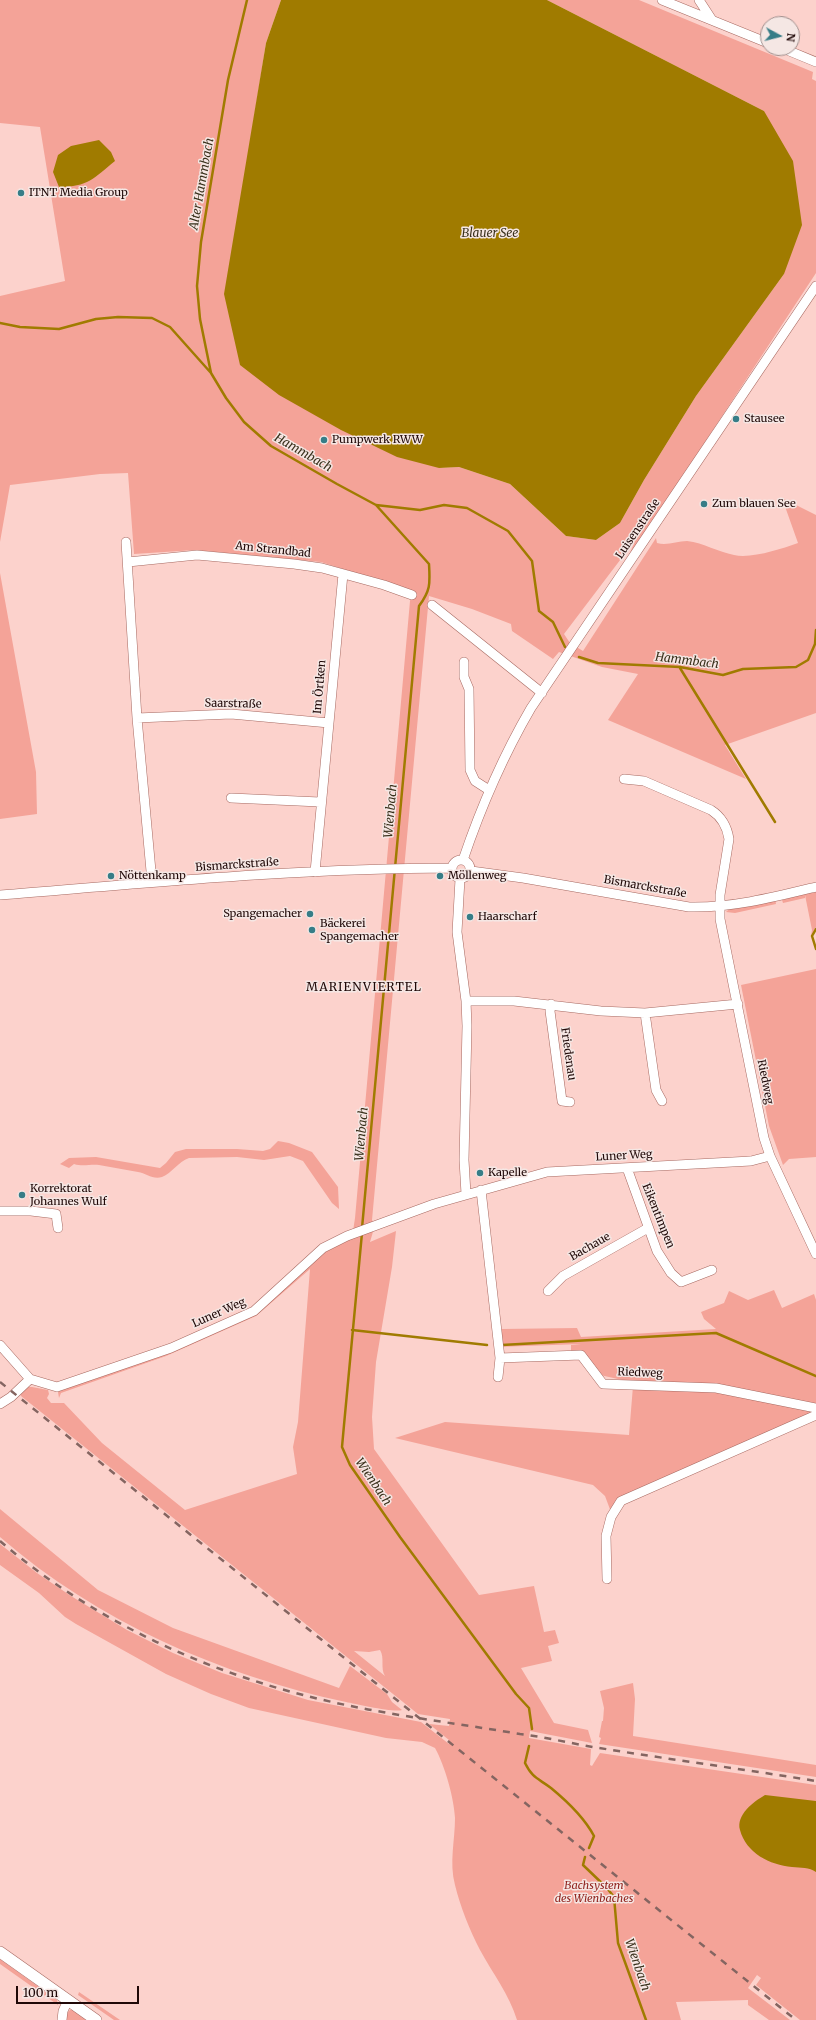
<!DOCTYPE html>
<html>
<head>
<meta charset="utf-8">
<style>
	body { margin:0 }
	#map { position:relative; width:816px; height:2020px; overflow:hidden; background:#fcd2cc; font-family:Merriweather,serif }
	canvas { display:block }
	.north { position:absolute; left:760px; top:16px; width:40px; height:40px; box-sizing:border-box; background:#f5e7e4; border:1px solid #9f8e8c; border-radius:50%; rotate:97deg; font-size:11px; font-weight:700; line-height:16px; text-align:center; color:#1f0807 }
	.north::after { content:''; display:block; margin:auto; width:14px; height:18px; background:#367d87; clip-path:polygon(50% 0,100% 100%,50% 72%,0 100%) }
	.scale { position:absolute; left:16px; top:1986px; width:123px; height:18px; box-sizing:border-box; border:2px solid #1f0807; border-top:0; padding-left:5px; font-size:12px; line-height:14px; white-space:nowrap; color:#1f0807; -webkit-text-stroke:3px #f5e7e4; paint-order:stroke }
</style>
</head>
<body>
<div id="map">
<canvas width="816" height="2020"></canvas>
<div class="north">N</div>
<div class="scale">100 m</div>
</div>
<script>
const g = document.querySelector('canvas').getContext('2d');
g.lineJoin = 'round';
function fillPath(path, color) { g.fillStyle = color; g.fill(path, 'evenodd'); }
function stroke(path, color, width, dash) { g.strokeStyle = color; g.lineWidth = width; g.lineCap = dash ? 'butt' : 'round'; g.setLineDash(dash || []); g.stroke(path); }
function write(font, color, halo, rows, align = 'center') {
  g.font = font + ' Merriweather,serif'; g.lineWidth = 3; g.setLineDash([]); g.textBaseline = 'middle'; g.strokeStyle = halo; g.fillStyle = color; for (const [text, x, y, turn = 0] of rows) {
    g.save(); g.translate(x, y); g.rotate((+turn || 0) * Math.PI / 180); g.textAlign = isNaN(turn) ? turn : align; if (halo) g.strokeText(text, 0, 0); g.fillText(text, 0, 0); g.restore();
  }
}
fillPath(new Path2D(`
	M 0,0 L 281,0 L 266,43 L 247,162 L 439,468 L 459,467 L 510,484 L 566,536 L 596,540 L 620,523 L 644,480 L 696,396 L 784,274 L 764,111 L 547,0 L 639,0 L 813,72 L 812,79 L 816,81 L 816,273 L 646,532 L 629,555 L 636,539 L 564,634 L 570,643 L 583,651 L 656,538 L 657,543 C 667,546 677,541 687,541 C 704,543 718,552 734,555 C 751,559 781,549 798,543 L 782,498 L 816,515 L 816,713 L 725,745 L 746,779 L 608,720 L 638,674 L 602,667 L 559,652 L 553,659 L 512,631 L 511,624 L 472,609 L 429,596 L 372,1220 L 375,1225 L 370,1242 L 396,1231 L 392,1267 L 376,1362 L 372,1417 L 374,1449 L 479,1595 L 534,1586 L 544,1632 L 555,1630 L 559,1643 L 548,1646 L 552,1661 L 521,1668 L 554,1723 L 588,1730 L 592,1743 L 530,1731 L 529,1738 L 591,1749 L 590,1765 L 592,1766 L 600,1753 L 816,1785 L 816,1801 L 812,1801 L 816,1802 L 816,2020 L 800,2020 L 756,1985 L 761,1978 L 757,1975 L 748,1988 L 790,2020 L 769,2020 L 748,2005 L 748,2000 L 676,2002 L 681,2020 L 517,2020 C 509,1994 493,1974 480,1950 C 470,1931 460,1906 455,1885 C 449,1862 455,1841 455,1818 C 454,1798 445,1766 435,1748 L 422,1742 L 386,1738 L 249,1708 L 211,1694 L 166,1674 L 76,1624 L 65,1617 L 39,1593 L 0,1565 L 0,1544 L 37,1573 L 71,1596 L 127,1630 L 173,1653 L 222,1673 L 308,1700 L 421,1722 L 449,1744 L 449,1740 L 429,1724 L 449,1726 L 450,1719 L 418,1714 L 21,1396 L 20,1393 L 24,1387 L 32,1387 L 48,1390 L 49,1394 L 47,1398 L 51,1403 L 64,1403 L 102,1443 L 185,1510 L 297,1474 L 293,1447 L 298,1422 L 310,1269 L 256,1316 L 166,1356 L 61,1393 L 59,1398 L 58,1392 L 63,1388 L 95,1379 L 149,1359 L 253,1316 L 330,1248 L 352,1238 L 355,1218 L 410,601 L 412,591 L 321,562 L 195,550 L 134,554 L 128,473 L 100,474 L 10,485 L 0,542 L 0,296 L 65,281 L 40,127 L 0,123 ZM 380,1650 C 385,1658 380,1668 385,1676 L 354,1651 L 369,1652 Z
	M 0,573 L 36,772 L 37,814 L 0,819 Z
	M 816,890 L 816,927 L 811,936 L 812,930 L 805,895 L 805,898 L 783,903 L 782,900 Z
	M 775,899 L 776,904 L 735,913 L 726,912 L 730,908 Z
	M 816,969 L 816,1157 L 789,1159 L 783,1165 L 769,1126 L 741,985 Z
	M 278,1141 L 289,1143 L 312,1152 L 338,1187 L 339,1209 L 332,1203 L 303,1161 L 290,1156 L 264,1160 L 237,1157 L 189,1158 C 178,1162 172,1173 162,1177 C 153,1180 146,1173 138,1172 C 125,1170 112,1167 99,1165 C 90,1164 83,1167 74,1164 L 69,1168 L 60,1164 L 69,1158 L 96,1157 L 160,1168 L 166,1163 L 175,1152 L 186,1149 L 237,1149 L 263,1151 L 270,1149 Z
	M 774,1290 L 782,1308 L 814,1294 L 816,1300 L 816,1405 L 627,1381 L 591,1373 L 571,1352 L 571,1345 L 581,1344 L 496,1347 L 501,1329 L 577,1328 L 581,1337 L 716,1329 L 704,1319 L 701,1312 L 724,1303 L 729,1291 L 748,1300 Z
	M 633,1386 L 715,1390 L 816,1411 L 619,1499 L 611,1512 L 605,1496 L 593,1485 L 395,1438 L 445,1422 L 629,1435 Z
	M 0,1509 L 98,1590 L 173,1628 L 339,1688 L 350,1666 L 387,1694 L 392,1702 L 402,1710 C 395,1713 356,1704 346,1702 C 220,1675 98,1622 0,1537 Z
	M 633,1683 L 635,1699 L 633,1736 L 816,1765 L 816,1777 L 599,1744 L 601,1738 L 599,1737 L 602,1721 L 603,1721 L 604,1708 L 600,1691 Z
	M 0,1959 L 53,1997 L 57,2000 L 58,2005 L 0,1964 Z
	M 79,1992 L 120,2020 L 114,2020 L 78,1995 Z
	M 70,2010 L 74,2010 L 89,2020 L 66,2020 L 66,2014 Z`), '#f4a398');
fillPath(new Path2D(`
	M 281,0 L 547,0 L 764,111 L 793,161 L 802,225 L 784,274 L 696,396 L 644,480 L 620,523 L 596,540 L 566,536 L 510,484 L 459,467 L 439,468 L 397,457 L 341,430 L 279,395 L 240,365 L 224,294 L 266,43 Z
	M 99,140 L 111,152 L 115,161 C 94,178 88,187 59,187 L 53,172 L 58,155 L 71,146 Z
	M 765,1795 L 816,1801 L 816,1872 C 809,1867 801,1868 792,1867 C 770,1865 746,1853 740,1830 C 736,1815 753,1802 765,1795 Z`), '#a07b00');
stroke(new Path2D(`
	M 0,323 L 20,327 L 59,329 L 96,319 L 118,317 L 152,318 L 170,327 L 211,373 L 226,398 L 244,422 L 271,446 L 337,484 L 376,505 L 420,510 L 444,505 L 467,508 L 508,531 L 532,561 L 539,611 L 553,622 L 565,647
	M 211,373 L 200,319 L 197,286 L 201,242 L 228,80 L 247,0
	M 579,657 L 598,663 L 680,667 L 723,675 L 743,669 L 796,667 L 808,660 L 815,644 L 816,630
	M 680,668 L 775,822
	M 816,929 L 812,936 L 816,949
	M 362,1228 L 419,606 C 431,590 430,583 429,564 L 376,505
	M 362,1233 L 344,1425 L 342,1447 L 350,1465 L 400,1537 L 516,1694 L 529,1708 L 532,1729
	M 352,1330 L 487,1345
	M 502,1345 L 716,1333 L 816,1376
	M 529,1746 L 525,1763 C 533,1779 538,1778 551,1788 C 568,1802 584,1817 594,1836 L 589,1848
	M 585,1857 L 583,1865 L 607,1888 L 614,1897 L 618,1943 L 646,2020`), '#a07b00', 2.5);
const minor = new Path2D(`
	M 662,0 L 768,43
	M 699,0 L 712,20
	M 782,48 L 816,62
	M 126,542 L 137,718 L 152,882
	M 128,562 L 197,555 L 294,564 L 322,568 L 384,585 L 412,595
	M 432,605 L 542,693
	M 464,662 L 464,677 L 469,689 L 470,770 L 475,781 L 489,790
	M 137,718 L 231,714 L 329,723
	M 624,779 L 644,781 L 711,810 C 722,817 727,826 729,839 L 720,895 L 720,919 L 764,1138 L 770,1156 L 816,1254
	M 231,798 L 320,802
	M452 869a9 9 0 1 1 18 0a9 9 0 1 1-18 0Z
	M 463,860 C 481,807 503,756 531,708 L 816,286
	M 471,871 L 523,878 L 689,907 C 732,908 775,897 816,887
	M 315,872 L 343,574
	M 460,879 L 457,932 L 466,1001 L 467,1026 L 464,1160 L 466,1194
	M 0,895 C 150,883 301,868 452,868
	M 466,1001 L 514,1001 L 601,1011 L 645,1013 L 738,1004
	M 551,1004 L 550,1011 L 562,1101 L 570,1102
	M 645,1013 L 656,1090 L 662,1101
	M 627,1168 L 657,1251 L 671,1273 L 681,1282 L 712,1270
	M 481,1190 L 500,1358 L 498,1377
	M 0,1211 L 31,1211 L 56,1214 L 58,1228
	M 548,1291 L 563,1276 L 648,1228
	M 0,1345 L 30,1379 L 57,1387 L 171,1348 L 254,1311 L 323,1248 L 347,1236 L 434,1204 L 547,1172 L 751,1161 L 770,1156
	M 500,1358 L 581,1355 L 603,1384 L 716,1388 L 816,1408
	M 0,1404 L 11,1397 L 30,1379
	M 607,1579 L 606,1536 L 611,1517 L 621,1501 L 816,1415
	M 62,2020 L 63,2011 L 68,2000`);
const tertiary = new Path2D(`
	M 0,1952 L 96,2020`);
stroke(minor, '#a76961', 10);
stroke(tertiary, '#a76961', 12);
stroke(minor, '#fff', 9);
stroke(tertiary, '#fff', 11);
stroke(new Path2D(`
	M 0,1382 L 796,2020
	M 0,1541 C 87,1616 196,1668 307,1696 C 377,1714 449,1722 520,1734 C 545,1737 569,1743 593,1747 C 667,1759 742,1769 816,1781`), '#846561', 2.5, [7, 7]);
for (const [x, y, r, color] of [
	[21,193,4,"#367d87"],
	[736,419,4,"#367d87"],
	[324,440,4,"#367d87"],
	[704,504,4,"#367d87"],
	[111,876,4,"#367d87"],
	[440,876,4,"#367d87"],
	[310,914,4,"#367d87"],
	[470,917,4,"#367d87"],
	[312,930,4,"#367d87"],
	[480,1173,4,"#367d87"],
	[22,1195,4,"#367d87"]
]) { const dot = new Path2D(); dot.arc(x, y, r, 0, 2 * Math.PI); g.fillStyle = color; g.fill(dot); stroke(dot, '#f5e7e4', 1.5); }
write('11px', '#1f0807', '#f5e7e4', [
	["ITNT Media Group",29,193],
	["Stausee",744,419],
	["Pumpwerk RWW",332,440],
	["Zum blauen See",712,504],
	["Nöttenkamp",119,876],
	["Möllenweg",448,876],
	["Spangemacher",302,914,"right"],
	["Haarscharf",478,917],
	["Bäckerei",320,924],
	["Spangemacher",320,937],
	["Kapelle",488,1173],
	["Korrektorat",30,1189],
	["Johannes Wulf",30,1202]
], 'left');
write('11px', '#1f0807', '#f5e7e4', [
	["Luisenstraße",638,529,-56],
	["Am Strandbad",273,550,6],
	["Im Örtken",320,687,-85],
	["Saarstraße",233,704,1],
	["Bismarckstraße",237,865,-4],
	["Bismarckstraße",645,887,10],
	["Friedenau",568,1054,82],
	["Riedweg",765,1082,79],
	["Luner Weg",624,1156,-3],
	["Eikentimpen",658,1216,68],
	["Bachaue",590,1247,-30],
	["Luner Weg",219,1313,-24],
	["Riedweg",640,1373,2]
]);
write('italic 11px', '#90221d', '#f5e7e4', [
	["Bachsystem",594,1886],
	["des Wienbaches",594,1899]
]);
write('italic 12px', '#39301b', '#f5e7e4', [
	["Alter Hammbach",202,184,-80],
	["Blauer See",490,234],
	["Hammbach",303,453,30],
	["Hammbach",687,661,7],
	["Wienbach",391,811,-85],
	["Wienbach",362,1134,-85],
	["Wienbach",373,1482,56],
	["Wienbach",637,1965,71]
]);
g.letterSpacing = '1px';
write('12px', '#1f0807', '#f5e7e4', [
	["MARIENVIERTEL",364,988]
]);
g.letterSpacing = '0px';
</script>
</body>
</html>
